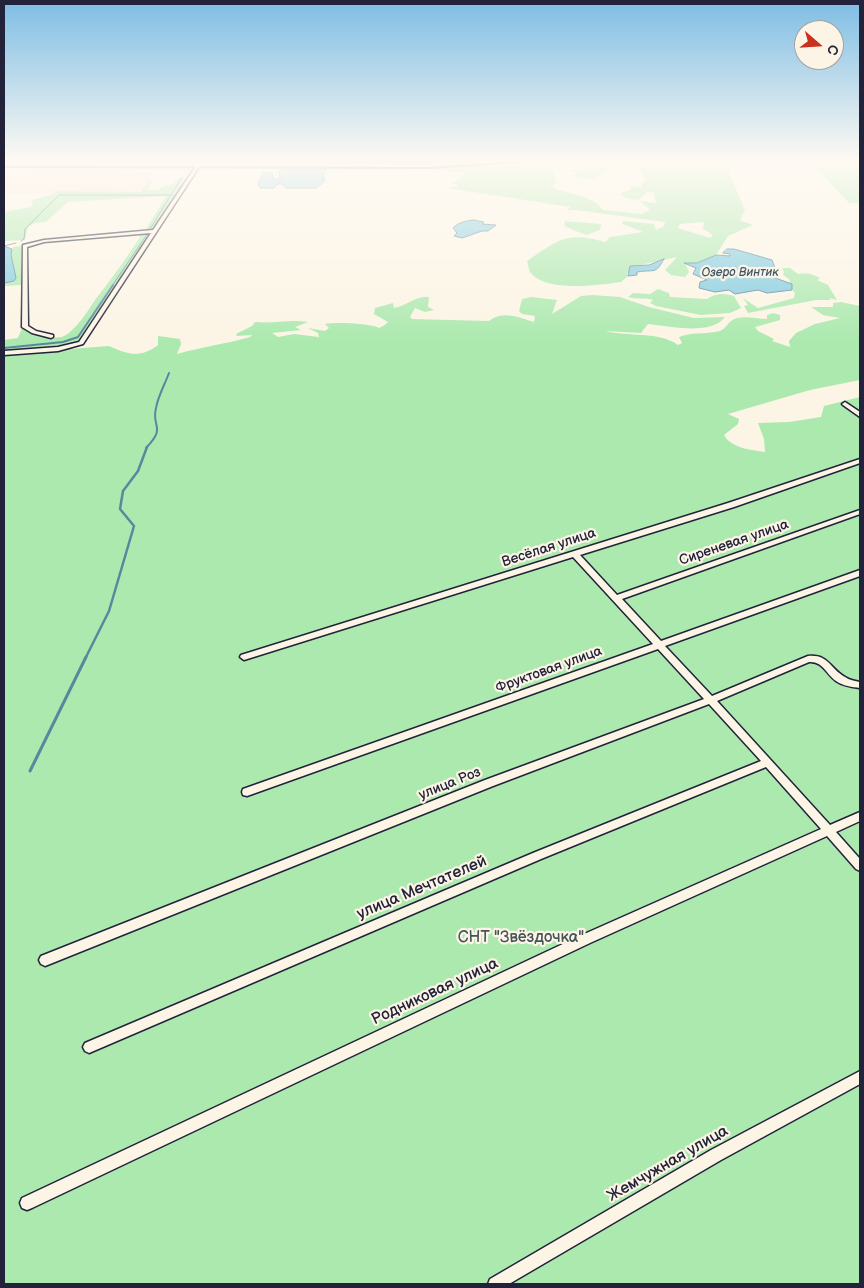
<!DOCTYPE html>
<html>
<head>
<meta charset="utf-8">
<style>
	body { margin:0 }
	#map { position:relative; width:864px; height:1288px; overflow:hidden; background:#fcf5e5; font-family:"Balsamiq Sans",sans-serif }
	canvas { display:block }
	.frame { position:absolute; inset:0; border:5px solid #22223b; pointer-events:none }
	.north { position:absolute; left:794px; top:20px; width:50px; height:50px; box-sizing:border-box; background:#fcf5e5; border:1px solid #a5a1a1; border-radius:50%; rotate:109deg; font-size:14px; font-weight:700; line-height:20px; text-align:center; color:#22223b }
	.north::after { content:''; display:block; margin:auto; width:18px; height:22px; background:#c8321e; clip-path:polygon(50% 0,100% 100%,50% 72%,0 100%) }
</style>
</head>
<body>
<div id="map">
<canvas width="864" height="1288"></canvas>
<div class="frame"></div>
<div class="north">С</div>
</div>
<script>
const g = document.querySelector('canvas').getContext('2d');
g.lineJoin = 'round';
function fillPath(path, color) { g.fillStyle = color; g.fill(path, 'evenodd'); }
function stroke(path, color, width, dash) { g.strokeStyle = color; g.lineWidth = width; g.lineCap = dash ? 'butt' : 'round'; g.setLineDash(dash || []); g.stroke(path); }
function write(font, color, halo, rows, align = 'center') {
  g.font = font + ' "Balsamiq Sans",sans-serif'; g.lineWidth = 4.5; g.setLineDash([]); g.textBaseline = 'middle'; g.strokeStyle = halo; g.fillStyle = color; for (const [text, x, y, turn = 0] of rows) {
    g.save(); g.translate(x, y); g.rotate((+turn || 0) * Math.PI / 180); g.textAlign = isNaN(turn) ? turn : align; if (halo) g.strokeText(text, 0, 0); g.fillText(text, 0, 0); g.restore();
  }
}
fillPath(new Path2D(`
	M 4,166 L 158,166 L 140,192 L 32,193 L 26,195 L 27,193 L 4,193 Z`), '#fbe4d6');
fillPath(new Path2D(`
	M 81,161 L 501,161 L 457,163 Z
	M 526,161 L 556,161 L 542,163 L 547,169 L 553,171 L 556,182 L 552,187 C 568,195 592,194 603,210 L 641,214 L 650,210 L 640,201 L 656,203 L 653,192 L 648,192 L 638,200 L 625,198 L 620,193 L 630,190 L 632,186 L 643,187 L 641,184 L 645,181 L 642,170 L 617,163 L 600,161 L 723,161 L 730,168 L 725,172 L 729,173 L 745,210 L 740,220 L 753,225 L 728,236 L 716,255 L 697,263 L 685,263 L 689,272 L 685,277 L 671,275 L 665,270 L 677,257 L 640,265 L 627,273 L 628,276 L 621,282 C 600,285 545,293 530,272 C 529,270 528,264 527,261 C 558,240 567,231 605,242 L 610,237 L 643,232 L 622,224 L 623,221 L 654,224 L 656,230 L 663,227 L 665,222 L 576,210 L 568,210 L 570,207 L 447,188 L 458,186 L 458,184 L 452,184 L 466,173 L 427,169 L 443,166 ZM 704,222 L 703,229 L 713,235 L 710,238 L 678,228 L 680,224 Z
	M 809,161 L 860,161 L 860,203 L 849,203 Z
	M 567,162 L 591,163 L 611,169 L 593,180 L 574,177 L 578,174 L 570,171 L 573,169 L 582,171 L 585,168 L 597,168 L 574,163 L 567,170 L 564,169 Z
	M 179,177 L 185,178 L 154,229 L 145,231 L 166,196 L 68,202 L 46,222 L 35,223 L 28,227 L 25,240 L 4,241 L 4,212 L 31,207 L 33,200 L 56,193 L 55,191 L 141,192 L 149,180 L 153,180 L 147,190 L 158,190 L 164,185 L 171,185 Z
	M 565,221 L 601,224 L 600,230 L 586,235 L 566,227 L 564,225 Z
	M 151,232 L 76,344 L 53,348 L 4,352 L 4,340 L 18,338 L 22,328 C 29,335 58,341 66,335 C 78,327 87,312 95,300 C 111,279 126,259 140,237 L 139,233 Z
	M 22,246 L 21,285 L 4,286 L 4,283 L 14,281 L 16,278 L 11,255 L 13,247 Z
	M 782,268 L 790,268 L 798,274 C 807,272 812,274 820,278 L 817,280 L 828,285 L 837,300 L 829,298 L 831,300 L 816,300 L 748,313 L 744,306 L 748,305 L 743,298 L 758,308 L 794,298 L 795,293 L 793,291 L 789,279 L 783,275 L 784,272 Z
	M 658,289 L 669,293 L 670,297 L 707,299 C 715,293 725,293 734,296 L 741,308 L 730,313 L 701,315 L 656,306 L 650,303 L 653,300 C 646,297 637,300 628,297 L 633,293 L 650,294 Z
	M 593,295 L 620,297 L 649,307 L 694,318 L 725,317 C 711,336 668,326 648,324 L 641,333 L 605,331 C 628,337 659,331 678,345 L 682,343 L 679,337 C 691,332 703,334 715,332 C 725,331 725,326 731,321 C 740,314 756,319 767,319 L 767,315 L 773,313 L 780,315 L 780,320 L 755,327 L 758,331 L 774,339 L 772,341 L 790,347 L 789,341 L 796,333 L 815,324 L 840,318 L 823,315 L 811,307 L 833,307 L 833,303 L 841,302 L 860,306 L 860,380 L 810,390 L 728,414 L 739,419 L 738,424 L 724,435 C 731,448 751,450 765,452 L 764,439 L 758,423 L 789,422 L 821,417 L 824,406 L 860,397 L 860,1284 L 4,1284 L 4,354 L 109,346 C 127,354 140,359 158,345 L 158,336 L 180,339 L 181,344 L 177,354 C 201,347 226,344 250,337 L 252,335 L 237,336 L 236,334 L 252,326 L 255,322 C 273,324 290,319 308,322 L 295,327 L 301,330 L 272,333 L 278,337 L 294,334 L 319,337 L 318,333 L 308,328 L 325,331 L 329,328 L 325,324 C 335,322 370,323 379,328 L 385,325 L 388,322 L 374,314 L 375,308 L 393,303 L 394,308 C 406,306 417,295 429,297 L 428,307 L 434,310 L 425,312 L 415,308 L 410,317 L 412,319 L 489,321 C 503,310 518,317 534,322 L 535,316 L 522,314 L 519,311 L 522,299 L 531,297 L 557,300 L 552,314 L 581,296 Z`), '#ace9af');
const water = new Path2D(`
	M 284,169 L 327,169 L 323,175 L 325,181 L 316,188 L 286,188 L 283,184 L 278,184 L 274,188 L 260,188 L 258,184 L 263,172 L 272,173 L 273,179 L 280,179 L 279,172 Z
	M 474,220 L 484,222 L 482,224 L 496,225 L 488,231 L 482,231 L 462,238 L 454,236 L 457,233 L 453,228 C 459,222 465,221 474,220 Z
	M 4,246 L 12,249 L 11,255 L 16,278 L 14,281 L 4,283 Z
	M 727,249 L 734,249 L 772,260 L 775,268 L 767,275 L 792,284 L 792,290 L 767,293 L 758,290 L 735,294 L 729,290 L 715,292 L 699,288 L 700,282 L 707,280 L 693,274 L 696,268 L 684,263 L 697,263 L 716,255 L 730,256 L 730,254 L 723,253 Z
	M 664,259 C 655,275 656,269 637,272 L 637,275 L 628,276 L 630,266 L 649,265 Z`);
fillPath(water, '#80cbdf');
stroke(water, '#5a879d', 1);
stroke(new Path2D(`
	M 185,174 L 190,167
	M 150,229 L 182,177
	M 21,241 L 24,239 L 25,229 L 59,195 L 173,195
	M 4,246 L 16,243
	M 112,286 L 148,233`), '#5a879d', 1);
stroke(new Path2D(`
	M 4,348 L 63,342 L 78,337 L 113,285
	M 146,448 C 167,426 151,428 156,408 C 158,396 165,384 169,373`), '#5a879d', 2);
stroke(new Path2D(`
	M 85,659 L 109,611 L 134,526 L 120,509 L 123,491 L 138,471 L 147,447`), '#5a879d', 2.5);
stroke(new Path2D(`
	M 30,771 L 86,657`), '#5a879d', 3);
const street = new Path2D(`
	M 198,163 L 201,164 L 83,344 L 58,351 L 4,355 L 4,351 L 58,347 L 79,342 L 151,233 L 44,242 L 27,247 L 28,326 L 36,331 L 53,335 L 53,337 L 51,338 L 32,333 L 22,327 L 23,245 L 44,240 L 153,230 Z
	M 845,402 L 860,412 L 860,417 L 843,405 L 842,404 Z
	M 860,459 L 860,463 L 734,507 L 580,555 L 617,595 L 860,510 L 860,514 L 622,599 L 661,641 L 860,570 L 860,576 L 665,646 L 712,696 L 808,656 C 829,654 830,669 845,677 C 849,680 855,681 860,682 L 860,688 C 852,687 843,686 836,681 C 826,674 823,661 809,662 L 717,701 L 830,825 L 860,812 L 860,821 L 836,832 L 860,859 L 860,871 L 856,869 L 827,836 L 590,943 L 32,1208 L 27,1210 L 22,1208 L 20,1203 L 22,1198 L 582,935 L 821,829 L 766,767 L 541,859 L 89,1053 L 85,1051 L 83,1047 L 85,1043 L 533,853 L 761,761 L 709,704 L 493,786 L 45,966 L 41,964 L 39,960 L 41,956 L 485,780 L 704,699 L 658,649 L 247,796 L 243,795 L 242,792 L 243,789 L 653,644 L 573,557 L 244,660 L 240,657 L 241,655 L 728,503 Z
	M 860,1071 L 860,1084 L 721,1160 L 509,1284 L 488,1284 L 490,1279 L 711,1150 Z`);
const secondary = new Path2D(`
	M 478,161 L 518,161 L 429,167 L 4,166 L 4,162 L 429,163 Z`);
stroke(street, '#22223b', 3);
stroke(secondary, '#22223b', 4);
fillPath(street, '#fcf5e5');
fillPath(secondary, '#fcf5e5');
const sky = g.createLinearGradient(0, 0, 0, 341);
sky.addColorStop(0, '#7ebde4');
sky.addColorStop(0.47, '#fefaf3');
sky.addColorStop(1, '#fefaf300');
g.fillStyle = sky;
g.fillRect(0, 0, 864, 341);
write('italic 12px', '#3e556c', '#fcf5e5', [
	["Озеро Винтик",740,273]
]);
write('14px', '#22223b', '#fcf5e5', [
	["Сиреневая улица",734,543,-19],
	["Весёлая улица",549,548,-18],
	["Фруктовая улица",549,670,-20],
	["улица Роз",450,784,-22]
]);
write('16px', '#22223b', '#fcf5e5', [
	["улица Мечтателей",422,888,-23],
	["Родниковая улица",435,992,-25],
	["Жемчужная улица",668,1164,-30]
]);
write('16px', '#445458', '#fcf5e5', [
	["СНТ \"Звёздочка\"",521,938]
]);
</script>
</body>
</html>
